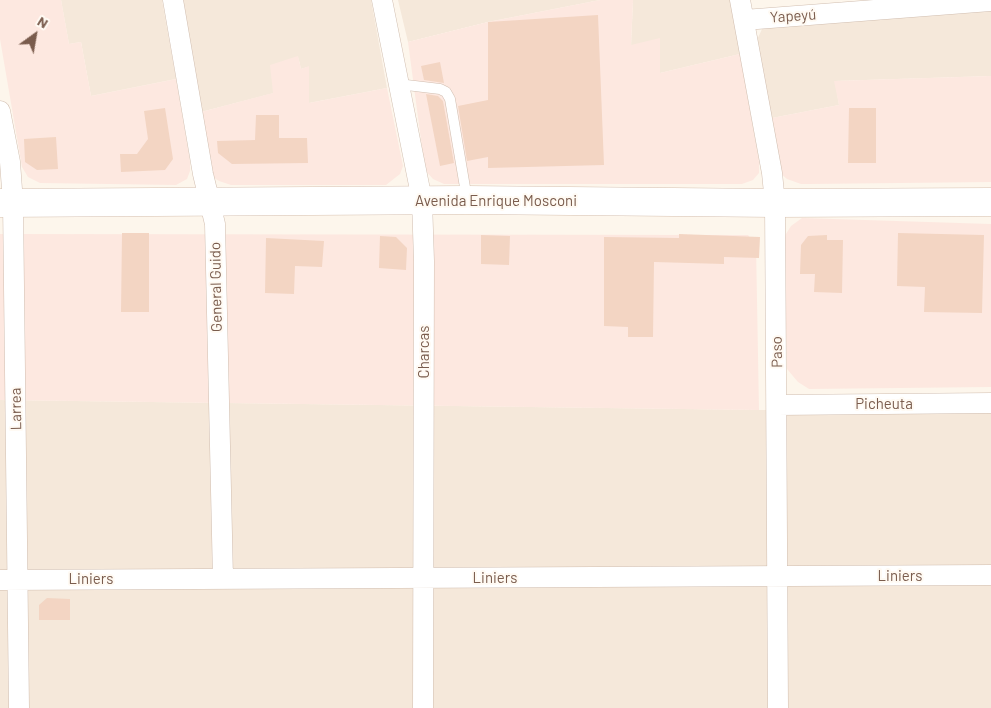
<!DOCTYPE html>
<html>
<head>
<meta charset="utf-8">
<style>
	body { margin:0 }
	#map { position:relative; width:991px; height:708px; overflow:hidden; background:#fdf6ec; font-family:Barlow,sans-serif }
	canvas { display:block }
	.north { position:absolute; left:10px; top:10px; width:50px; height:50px; -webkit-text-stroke:4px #fffaf3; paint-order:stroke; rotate:32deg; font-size:14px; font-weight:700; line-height:20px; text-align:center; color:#7a5c4d }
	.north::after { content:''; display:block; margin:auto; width:18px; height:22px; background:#7a5c4d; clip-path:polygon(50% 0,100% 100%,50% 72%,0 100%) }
</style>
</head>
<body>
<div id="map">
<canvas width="991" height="708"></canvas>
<div class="north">N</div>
</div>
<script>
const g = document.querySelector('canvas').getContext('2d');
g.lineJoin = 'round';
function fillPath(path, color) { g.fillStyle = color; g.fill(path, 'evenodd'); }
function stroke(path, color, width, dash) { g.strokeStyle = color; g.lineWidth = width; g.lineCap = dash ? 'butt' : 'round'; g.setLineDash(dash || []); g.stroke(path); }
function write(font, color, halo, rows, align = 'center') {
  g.font = font + ' Barlow,sans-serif'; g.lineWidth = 4; g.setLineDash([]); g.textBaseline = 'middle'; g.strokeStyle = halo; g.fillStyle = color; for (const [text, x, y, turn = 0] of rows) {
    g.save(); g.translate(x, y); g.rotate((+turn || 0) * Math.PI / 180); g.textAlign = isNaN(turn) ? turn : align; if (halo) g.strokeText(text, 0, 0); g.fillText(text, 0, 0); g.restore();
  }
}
fillPath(new Path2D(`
	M 61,0 L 162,0 L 176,79 L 91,96 L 81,42 L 69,44 Z
	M 181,0 L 371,0 L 387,88 L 309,103 L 308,67 L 301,69 L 298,57 L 274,93 L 201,112 Z
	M 398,0 L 600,0 L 488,22 L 408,42 Z
	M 633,0 L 730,0 L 740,54 L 660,73 L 631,46 Z
	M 991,7 L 991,76 L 835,81 L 839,105 L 772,118 L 756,42 L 763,27 Z
	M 0,400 L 759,410 L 991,409 L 991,708 L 0,708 Z`), '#f5e8da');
fillPath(new Path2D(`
	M 0,0 L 61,0 L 69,44 L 81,42 L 91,96 L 176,79 L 190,161 L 190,171 L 187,179 L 176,185 L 40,183 L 28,177 L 22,167 L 0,39 Z
	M 600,0 L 633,0 L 631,45 L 660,38 L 660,73 L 740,54 L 759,161 L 759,173 L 753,180 L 742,184 L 444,184 L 433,179 L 425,170 L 408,42 L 488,22 Z
	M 298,56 L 301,69 L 309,66 L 309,103 L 387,88 L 403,166 L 400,174 L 386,185 L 231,185 L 219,181 L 211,176 L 201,112 L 273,93 L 270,65 Z
	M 991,76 L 991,182 L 809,184 L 801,184 L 787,179 L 780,173 L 772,118 L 839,105 L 834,81 Z
	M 802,218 L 991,224 L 991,387 L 809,389 L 798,382 L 787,369 L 784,237 L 791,226 Z
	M 0,234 L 748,235 L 756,245 L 759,410 L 0,400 Z`), '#fde8e0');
fillPath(new Path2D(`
	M 598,15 L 604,165 L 488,168 L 488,157 L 467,161 L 458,106 L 488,100 L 488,22 Z
	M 440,62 L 444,83 L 424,80 L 421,66 Z
	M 426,94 L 438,96 L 443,101 L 454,163 L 440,166 Z
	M 165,108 L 173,159 L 165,170 L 121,172 L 120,154 L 137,154 L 148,139 L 144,111 Z
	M 849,108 L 876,108 L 876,163 L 848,163 Z
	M 256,115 L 279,115 L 279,138 L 307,138 L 308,163 L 232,164 L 218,153 L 217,141 L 255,140 Z
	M 56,137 L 58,169 L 37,170 L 25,162 L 24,139 Z
	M 122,233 L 149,233 L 149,312 L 121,312 Z
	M 898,233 L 984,235 L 982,313 L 924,312 L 925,287 L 897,286 Z
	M 679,234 L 760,237 L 759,258 L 724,257 L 724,264 L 654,262 L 653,337 L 628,337 L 628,327 L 604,326 L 604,237 L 679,238 Z
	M 481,235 L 510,236 L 509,265 L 481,264 Z
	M 827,235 L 827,240 L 843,240 L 842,293 L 814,292 L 815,274 L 800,274 L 801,245 L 808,236 Z
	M 380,236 L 396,237 L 407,248 L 406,270 L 379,268 Z
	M 266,238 L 324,241 L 322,267 L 295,266 L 294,294 L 265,293 Z
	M 47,598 L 70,599 L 70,620 L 39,620 L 39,605 Z`), '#f3d5c3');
const service = new Path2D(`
	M 398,84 L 440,89 L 446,92 L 450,99 L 467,199`);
const minor = new Path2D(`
	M 173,0 L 203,174 L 215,224 L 223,579
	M 382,0 L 422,200 L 424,261 L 423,708
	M 740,0 L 772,173 L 775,203 L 778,708
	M 744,20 L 991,1
	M 0,111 L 10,162 L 13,203 L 19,708
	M 777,405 L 991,403
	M 0,580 L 991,575`);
const secondary = new Path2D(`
	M 0,203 L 467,200 L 775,203 L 991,202`);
stroke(service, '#d1beb0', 11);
stroke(minor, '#d1beb0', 21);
stroke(secondary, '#d6c0b0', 29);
stroke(service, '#fff', 10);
stroke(minor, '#fff', 20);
stroke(secondary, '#fff', 28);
write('15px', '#7a5c4d', '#fffaf3', [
	["Yapeyú",793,16,-4],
	["Avenida Enrique Mosconi",496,201],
	["General Guido",216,287,-91],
	["Charcas",424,352,-90],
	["Paso",777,352,-91],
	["Picheuta",884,404],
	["Larrea",16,409,-91],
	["Liniers",900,576],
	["Liniers",495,578],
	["Liniers",91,579]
]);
</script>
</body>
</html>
